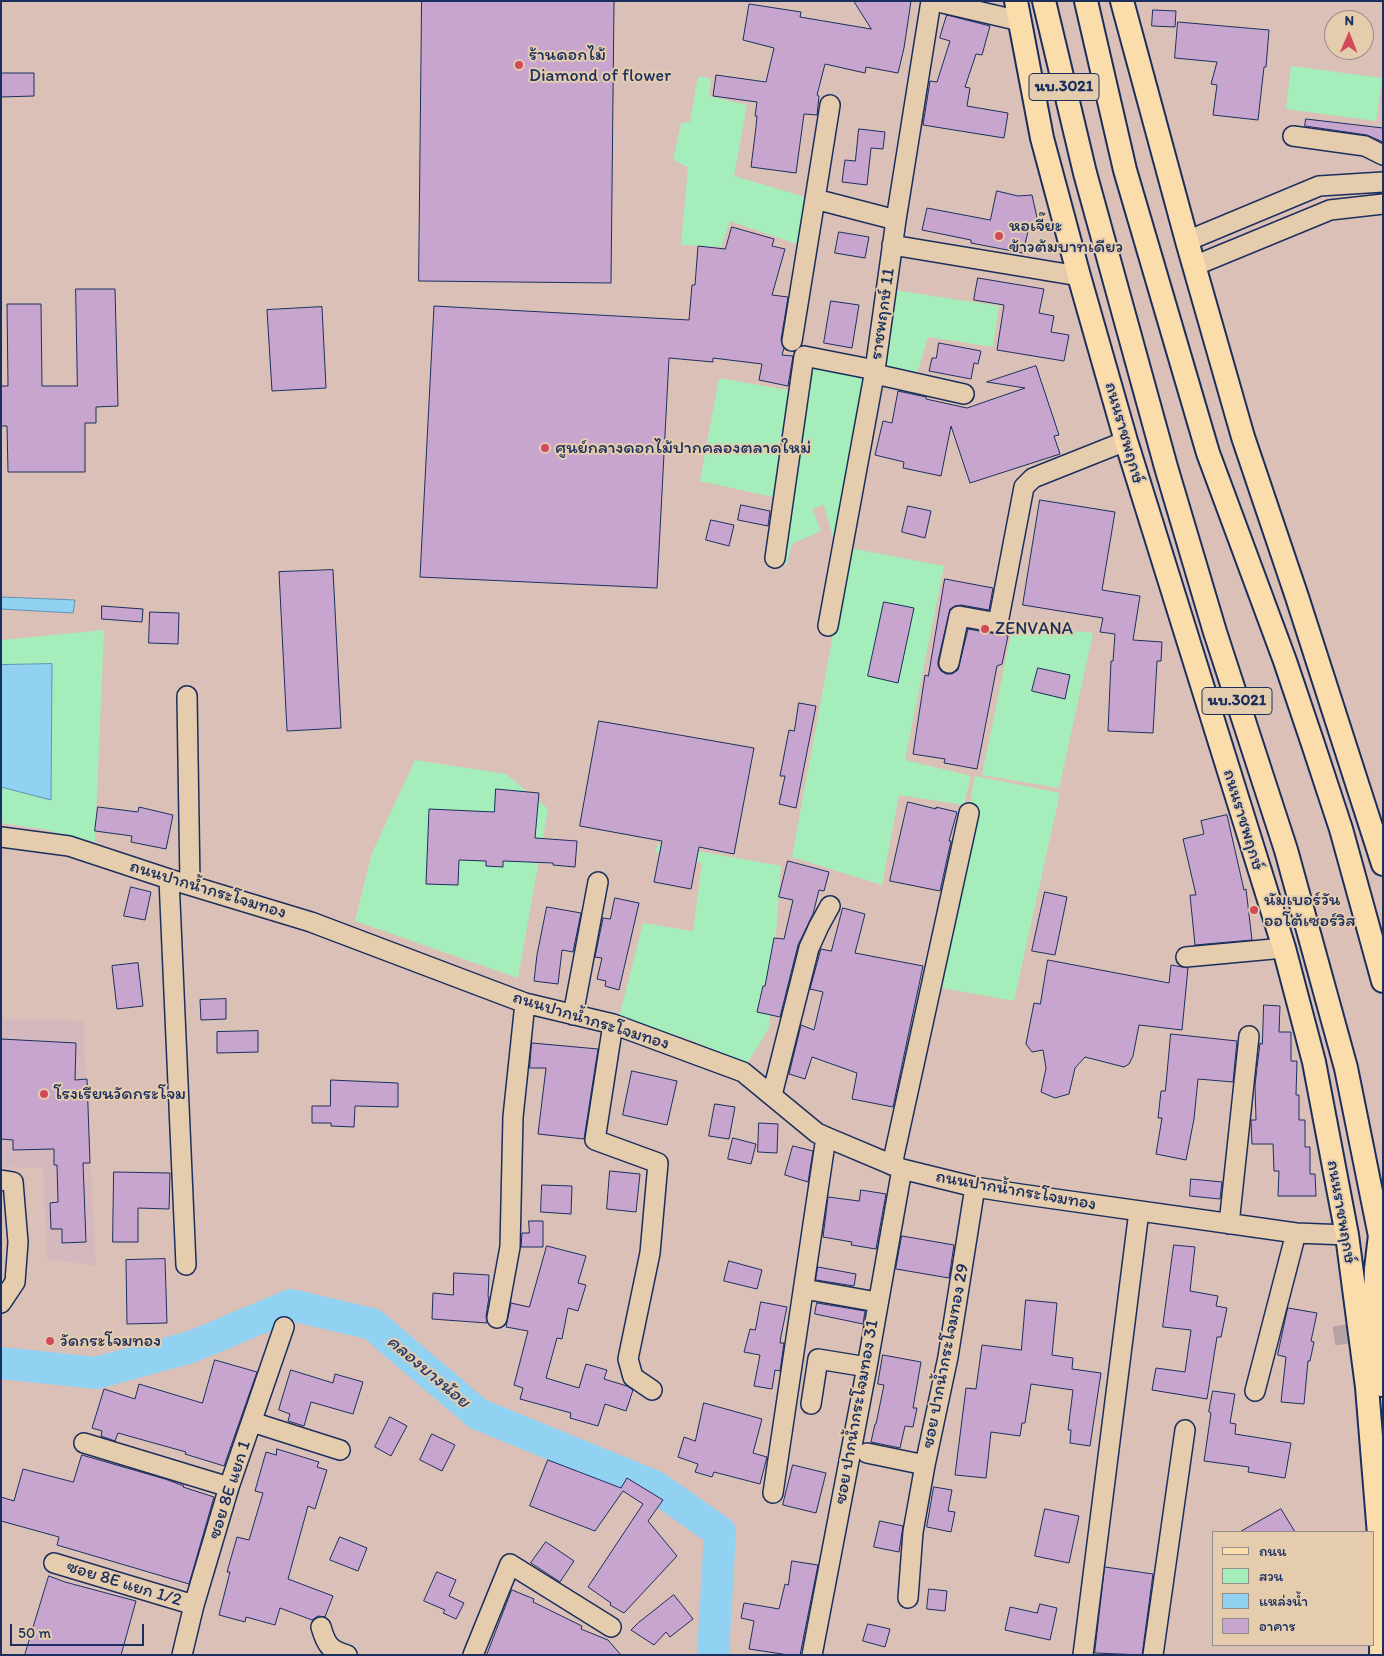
<!DOCTYPE html>
<html>
<head>
<meta charset="utf-8">
<style>
	body { margin:0 }
	#map { position:relative; width:1384px; height:1656px; overflow:hidden; background:#dbc0b7; font-family:Itim,"Playpen Sans Thai",sans-serif }
	canvas { display:block }
	.frame { position:absolute; inset:0; border:2px solid #1b2f5e; pointer-events:none }
	.legend { position:absolute; left:1212px; top:1531px; width:162px; height:115px; box-sizing:border-box; background:#e4ccad; border:1px solid #948d8d; margin:0; padding:6px 9px; list-style:none; font-size:15px; color:#1b2f5e }
	.legend li { display:flex; align-items:center; gap:10px; height:25px }
	.legend b { width:25px; border:1px solid #948d8d }
	.north { position:absolute; left:1324px; top:10px; width:50px; height:50px; box-sizing:border-box; background:#e4ccad; border:1px solid #948d8d; border-radius:50%; rotate:1deg; font-size:14px; font-weight:700; line-height:20px; text-align:center; color:#1b2f5e }
	.north::after { content:''; display:block; margin:auto; width:18px; height:22px; background:#d1495b; clip-path:polygon(50% 0,100% 100%,50% 72%,0 100%) }
	.scale { position:absolute; left:10px; top:1624px; width:134px; height:22px; box-sizing:border-box; border:2px solid #1b2f5e; border-top:0; padding-left:6px; font-size:15px; line-height:18px; white-space:nowrap; color:#1b2f5e; -webkit-text-stroke:4px #e4ccad; paint-order:stroke }
</style>
</head>
<body>
<div id="map">
<canvas width="1384" height="1656"></canvas>
<div class="frame"></div>
<ul class="legend">
<li><b style="height:6px;background:#fbddab"></b>ถนน</li>
<li><b style="height:14px;background:#a5eebc"></b>สวน</li>
<li><b style="height:14px;background:#91d2f2"></b>แหล่งน้ำ</li>
<li><b style="height:14px;background:#c7a5cf"></b>อาคาร</li>
</ul>
<div class="north">N</div>
<div class="scale">50 m</div>
</div>
<script>
const g = document.querySelector('canvas').getContext('2d');
g.lineJoin = 'round';
function fillPath(path, color) { g.fillStyle = color; g.fill(path, 'evenodd'); }
function stroke(path, color, width, dash) { g.strokeStyle = color; g.lineWidth = width; g.lineCap = dash ? 'butt' : 'round'; g.setLineDash(dash || []); g.stroke(path); }
function write(font, color, halo, rows, align = 'center') {
  g.font = font + ' Itim,"Playpen Sans Thai",sans-serif'; g.lineWidth = 4; g.setLineDash([]); g.textBaseline = 'middle'; g.strokeStyle = halo; g.fillStyle = color; for (const [text, x, y, turn = 0] of rows) {
    g.save(); g.translate(x, y); g.rotate((+turn || 0) * Math.PI / 180); g.textAlign = isNaN(turn) ? turn : align; if (halo) g.strokeText(text, 0, 0); g.fillText(text, 0, 0); g.restore();
  }
}
fillPath(new Path2D(`
	M 1,1019 L 83,1021 L 96,1266 L 47,1259 L 43,1168 L 1,1167 Z`), '#d5b8be');
fillPath(new Path2D(`
	M 1291,66 L 1382,78 L 1376,121 L 1286,109 Z
	M 698,76 L 711,79 L 709,96 L 747,105 L 734,176 L 805,197 L 799,245 L 730,221 L 721,247 L 681,245 L 688,167 L 673,160 L 681,123 L 690,122 Z
	M 894,290 L 999,306 L 993,347 L 928,337 L 916,377 L 884,368 Z
	M 809,365 L 867,373 L 836,548 L 824,505 L 812,509 L 821,531 L 792,544 L 786,566 L 775,558 Z
	M 719,378 L 793,391 L 777,498 L 700,481 Z
	M 849,548 L 944,566 L 905,760 L 971,776 L 964,805 L 899,795 L 882,885 L 792,857 Z
	M 1013,624 L 1093,633 L 1059,788 L 982,775 Z
	M 104,630 L 95,842 L 42,829 L 1,823 L 1,640 Z
	M 415,760 L 506,774 L 548,809 L 518,978 L 355,921 L 372,853 Z
	M 975,776 L 1060,793 L 1014,1001 L 937,987 Z
	M 658,844 L 781,866 L 769,1028 L 747,1064 L 691,1040 L 619,1017 L 643,923 L 693,931 L 702,863 L 655,852 Z`), '#a5eebc');
const water = new Path2D(`
	M 1,597 L 75,600 L 73,613 L 1,609 Z
	M 52,664 L 51,800 L 1,787 L 1,665 Z`);
fillPath(water, '#91d2f2');
stroke(water, '#6291b7', 1);
stroke(new Path2D(`
	M 1,1363 L 96,1373 L 191,1347 L 291,1305 L 372,1324 L 478,1414 L 654,1486 L 720,1532 L 713,1655`), '#91d2f2', 32);
const building = new Path2D(`
	M 422,1 L 614,1 L 611,283 L 419,281 Z
	M 854,1 L 911,1 L 904,48 L 898,73 L 866,67 L 865,73 L 825,64 L 817,95 L 819,96 L 817,115 L 804,114 L 796,173 L 751,167 L 756,127 L 757,116 L 755,116 L 757,102 L 713,96 L 716,75 L 766,82 L 774,48 L 743,40 L 749,4 L 801,12 L 800,17 L 871,29 Z
	M 1153,10 L 1176,11 L 1175,27 L 1152,26 Z
	M 947,15 L 990,26 L 982,55 L 976,54 L 965,87 L 970,88 L 967,106 L 1008,113 L 1004,138 L 923,125 L 930,81 L 937,82 L 950,41 L 940,38 Z
	M 1178,22 L 1269,30 L 1266,67 L 1264,67 L 1258,120 L 1213,115 L 1217,85 L 1211,84 L 1217,62 L 1175,58 Z
	M 1,73 L 34,73 L 34,96 L 1,97 Z
	M 1306,119 L 1383,128 L 1383,142 L 1367,135 L 1305,126 Z
	M 859,129 L 885,132 L 883,149 L 871,148 L 867,185 L 842,182 L 845,160 L 855,161 Z
	M 997,191 L 1018,196 L 1032,195 L 1039,227 L 1029,227 L 1023,253 L 971,243 L 971,240 L 922,230 L 927,208 L 990,220 Z
	M 732,227 L 774,239 L 772,246 L 785,249 L 772,295 L 788,297 L 781,340 L 784,348 L 782,355 L 793,356 L 788,386 L 759,380 L 762,364 L 713,358 L 713,362 L 669,358 L 657,588 L 420,577 L 434,306 L 689,320 L 692,285 L 695,285 L 698,246 L 725,249 Z
	M 839,232 L 869,237 L 865,258 L 835,253 Z
	M 978,278 L 1044,289 L 1039,313 L 1054,316 L 1051,332 L 1069,335 L 1064,361 L 997,350 L 1004,305 L 974,300 Z
	M 76,289 L 115,289 L 118,406 L 96,407 L 96,423 L 85,423 L 85,472 L 8,472 L 7,426 L 1,426 L 1,386 L 8,386 L 7,304 L 41,304 L 42,386 L 77,386 Z
	M 831,301 L 859,305 L 852,348 L 824,343 Z
	M 322,307 L 326,388 L 272,391 L 267,310 Z
	M 939,343 L 981,351 L 978,364 L 974,363 L 971,379 L 929,371 L 932,358 L 936,358 Z
	M 1036,366 L 1059,435 L 1054,436 L 1060,454 L 970,483 L 951,426 L 941,476 L 903,468 L 904,462 L 875,455 L 883,421 L 892,423 L 898,391 L 926,397 L 926,399 L 967,408 L 1025,388 L 987,382 Z
	M 1040,500 L 1115,512 L 1102,590 L 1140,596 L 1133,640 L 1162,642 L 1161,661 L 1157,661 L 1153,733 L 1108,731 L 1111,661 L 1113,661 L 1115,634 L 1100,632 L 1103,618 L 1023,605 Z
	M 741,505 L 770,511 L 768,526 L 738,520 Z
	M 908,506 L 931,511 L 925,538 L 902,532 Z
	M 711,520 L 734,525 L 729,546 L 706,540 Z
	M 333,570 L 341,728 L 287,731 L 279,572 Z
	M 945,579 L 993,588 L 989,610 L 961,605 L 955,606 L 950,609 L 938,661 L 938,666 L 941,671 L 946,674 L 952,674 L 958,670 L 968,629 L 1008,636 L 1002,664 L 997,666 L 977,769 L 944,763 L 945,759 L 913,754 L 925,675 L 928,676 Z
	M 884,602 L 914,608 L 898,683 L 868,676 Z
	M 102,606 L 143,609 L 142,622 L 102,619 Z
	M 150,612 L 179,613 L 178,644 L 149,643 Z
	M 1038,668 L 1070,675 L 1065,699 L 1032,691 Z
	M 799,703 L 816,706 L 796,808 L 779,804 L 785,776 L 780,776 L 789,730 L 794,731 Z
	M 599,721 L 754,748 L 734,854 L 699,847 L 691,889 L 654,882 L 662,841 L 580,826 Z
	M 496,789 L 539,793 L 535,838 L 577,841 L 575,867 L 553,865 L 553,863 L 503,861 L 503,867 L 486,866 L 486,861 L 459,860 L 458,885 L 426,884 L 429,809 L 494,812 Z
	M 908,802 L 936,809 L 936,807 L 957,812 L 949,841 L 951,841 L 940,891 L 890,881 Z
	M 98,807 L 138,812 L 139,807 L 173,815 L 166,849 L 131,842 L 132,836 L 95,831 Z
	M 1227,815 L 1244,890 L 1246,889 L 1252,940 L 1195,945 L 1190,895 L 1196,895 L 1183,839 L 1204,834 L 1201,821 Z
	M 788,861 L 829,872 L 824,891 L 819,890 L 813,914 L 798,945 L 780,1017 L 757,1012 L 763,986 L 765,986 L 774,938 L 784,939 L 793,900 L 779,897 Z
	M 131,887 L 151,892 L 145,920 L 124,916 Z
	M 1045,892 L 1067,897 L 1055,955 L 1032,951 Z
	M 615,898 L 639,903 L 619,990 L 605,986 L 606,981 L 597,979 L 602,958 L 595,957 L 603,918 L 610,919 Z
	M 547,907 L 581,913 L 573,952 L 562,950 L 558,984 L 534,981 L 537,955 Z
	M 843,908 L 865,914 L 855,953 L 923,966 L 893,1107 L 852,1099 L 857,1073 L 812,1057 L 805,1079 L 789,1074 L 801,1025 L 814,1030 L 823,992 L 810,989 L 820,952 L 821,949 L 831,951 Z
	M 1048,960 L 1169,983 L 1171,965 L 1188,968 L 1182,1030 L 1139,1025 L 1133,1056 L 1129,1064 L 1124,1067 L 1085,1057 L 1075,1068 L 1069,1094 L 1055,1098 L 1041,1092 L 1046,1068 L 1043,1050 L 1032,1052 L 1026,1044 L 1034,1003 L 1040,1004 Z
	M 138,963 L 143,1006 L 117,1009 L 112,966 Z
	M 226,999 L 226,1019 L 201,1020 L 200,1000 Z
	M 1264,1005 L 1280,1006 L 1279,1032 L 1291,1032 L 1291,1061 L 1297,1061 L 1296,1095 L 1299,1095 L 1299,1120 L 1305,1120 L 1305,1147 L 1310,1147 L 1310,1174 L 1315,1174 L 1316,1196 L 1278,1196 L 1279,1171 L 1274,1171 L 1273,1144 L 1252,1144 L 1251,1120 L 1256,1120 L 1255,1085 L 1260,1043 L 1262,1044 Z
	M 258,1031 L 258,1052 L 217,1053 L 217,1032 Z
	M 1171,1034 L 1237,1041 L 1233,1082 L 1198,1079 L 1194,1119 L 1186,1160 L 1156,1154 L 1162,1118 L 1158,1118 L 1161,1091 L 1165,1091 Z
	M 1,1039 L 76,1043 L 75,1080 L 87,1079 L 90,1163 L 83,1163 L 86,1242 L 62,1243 L 62,1229 L 51,1229 L 50,1203 L 58,1202 L 57,1165 L 54,1165 L 54,1149 L 13,1150 L 13,1140 L 1,1139 Z
	M 532,1043 L 598,1049 L 584,1139 L 538,1134 L 546,1068 L 530,1068 Z
	M 632,1071 L 677,1081 L 667,1125 L 623,1115 Z
	M 331,1080 L 398,1083 L 398,1107 L 355,1106 L 354,1127 L 331,1126 L 331,1123 L 312,1123 L 312,1106 L 330,1106 Z
	M 715,1104 L 735,1107 L 729,1139 L 709,1136 Z
	M 759,1123 L 778,1124 L 777,1153 L 758,1152 Z
	M 733,1138 L 756,1144 L 751,1164 L 728,1159 Z
	M 793,1146 L 813,1151 L 808,1182 L 785,1175 Z
	M 610,1171 L 640,1174 L 636,1212 L 607,1209 Z
	M 114,1172 L 170,1173 L 169,1209 L 138,1208 L 138,1242 L 113,1242 Z
	M 1191,1179 L 1222,1182 L 1220,1199 L 1190,1196 Z
	M 542,1185 L 572,1186 L 571,1214 L 541,1212 Z
	M 861,1190 L 886,1194 L 876,1249 L 851,1245 L 852,1242 L 823,1237 L 828,1197 L 859,1201 Z
	M 529,1221 L 543,1221 L 543,1247 L 521,1247 L 522,1233 L 529,1233 Z
	M 902,1236 L 954,1245 L 949,1278 L 896,1269 Z
	M 1174,1245 L 1195,1247 L 1190,1291 L 1218,1296 L 1216,1306 L 1227,1308 L 1221,1337 L 1217,1337 L 1207,1399 L 1152,1390 L 1156,1368 L 1185,1372 L 1191,1330 L 1163,1327 Z
	M 547,1246 L 586,1256 L 578,1283 L 586,1285 L 578,1311 L 568,1308 L 562,1339 L 557,1338 L 546,1378 L 579,1388 L 586,1364 L 607,1370 L 604,1379 L 627,1386 L 633,1390 L 626,1411 L 605,1404 L 598,1426 L 570,1418 L 571,1413 L 520,1399 L 523,1388 L 514,1385 L 528,1331 L 506,1327 L 511,1303 L 529,1307 Z
	M 165,1259 L 167,1323 L 127,1324 L 126,1260 Z
	M 729,1261 L 762,1270 L 757,1289 L 724,1281 Z
	M 818,1267 L 856,1274 L 854,1286 L 816,1280 Z
	M 454,1273 L 489,1275 L 488,1297 L 489,1297 L 486,1316 L 487,1323 L 432,1319 L 433,1293 L 453,1295 Z
	M 1026,1300 L 1057,1303 L 1052,1355 L 1073,1358 L 1072,1369 L 1101,1373 L 1090,1446 L 1070,1443 L 1071,1430 L 1068,1430 L 1073,1390 L 1031,1384 L 1025,1423 L 1022,1423 L 1020,1436 L 991,1432 L 986,1478 L 955,1475 L 966,1388 L 976,1389 L 982,1345 L 1021,1350 Z
	M 761,1302 L 787,1307 L 781,1336 L 780,1343 L 784,1343 L 780,1371 L 775,1370 L 772,1389 L 754,1386 L 760,1355 L 744,1352 L 750,1329 L 755,1330 Z
	M 817,1303 L 865,1311 L 863,1324 L 815,1314 Z
	M 1288,1308 L 1317,1313 L 1311,1341 L 1314,1342 L 1310,1361 L 1308,1361 L 1304,1404 L 1281,1402 L 1286,1357 L 1278,1355 Z
	M 883,1355 L 921,1362 L 913,1408 L 917,1408 L 913,1427 L 905,1426 L 900,1448 L 871,1442 L 875,1424 L 876,1424 L 884,1385 L 878,1384 Z
	M 215,1360 L 257,1372 L 224,1466 L 185,1454 L 186,1452 L 118,1433 L 115,1441 L 101,1436 L 102,1431 L 92,1428 L 104,1389 L 135,1399 L 139,1384 L 202,1403 Z
	M 291,1370 L 333,1383 L 335,1374 L 363,1382 L 353,1414 L 311,1402 L 304,1426 L 288,1421 L 290,1414 L 279,1410 Z
	M 1213,1391 L 1235,1394 L 1230,1423 L 1236,1424 L 1235,1434 L 1291,1443 L 1285,1478 L 1248,1472 L 1249,1467 L 1204,1461 L 1211,1413 L 1209,1412 Z
	M 704,1403 L 762,1419 L 753,1453 L 767,1457 L 760,1484 L 714,1472 L 712,1477 L 695,1472 L 698,1464 L 678,1457 L 684,1437 L 695,1441 Z
	M 390,1417 L 407,1426 L 391,1456 L 375,1447 Z
	M 432,1434 L 455,1445 L 442,1471 L 420,1460 Z
	M 277,1449 L 319,1462 L 317,1467 L 327,1470 L 315,1509 L 308,1506 L 288,1579 L 333,1596 L 325,1617 L 318,1616 L 312,1620 L 280,1608 L 275,1625 L 246,1617 L 245,1622 L 219,1615 L 230,1572 L 227,1572 L 237,1537 L 249,1540 L 263,1493 L 255,1491 L 266,1452 L 276,1455 Z
	M 82,1455 L 165,1479 L 184,1486 L 183,1487 L 214,1497 L 189,1584 L 57,1545 L 59,1537 L 1,1521 L 1,1497 L 14,1501 L 23,1469 L 73,1482 Z
	M 548,1460 L 621,1488 L 627,1478 L 663,1500 L 648,1521 L 677,1556 L 624,1613 L 610,1605 L 611,1603 L 588,1587 L 643,1504 L 623,1491 L 595,1531 L 530,1506 Z
	M 793,1465 L 826,1473 L 816,1513 L 783,1505 Z
	M 934,1487 L 952,1490 L 948,1511 L 955,1512 L 951,1532 L 927,1527 Z
	M 1045,1509 L 1079,1516 L 1069,1563 L 1035,1556 Z
	M 1281,1509 L 1295,1532 L 1240,1532 Z
	M 880,1521 L 903,1526 L 899,1552 L 874,1547 Z
	M 340,1537 L 367,1548 L 358,1571 L 330,1560 Z
	M 546,1542 L 574,1561 L 560,1582 L 531,1563 Z
	M 792,1561 L 818,1565 L 800,1655 L 789,1655 L 749,1649 L 754,1621 L 741,1618 L 744,1603 L 779,1609 L 785,1584 L 788,1585 Z
	M 1105,1567 L 1153,1574 L 1142,1655 L 1095,1653 Z
	M 437,1572 L 456,1580 L 449,1596 L 464,1603 L 456,1619 L 443,1613 L 445,1610 L 424,1601 Z
	M 49,1576 L 65,1582 L 136,1601 L 121,1655 L 25,1655 Z
	M 929,1589 L 947,1591 L 945,1611 L 927,1609 Z
	M 512,1590 L 534,1599 L 533,1602 L 582,1626 L 581,1629 L 608,1640 L 621,1655 L 487,1655 Z
	M 674,1595 L 693,1619 L 670,1637 L 666,1632 L 654,1645 L 631,1630 L 638,1623 Z
	M 1040,1604 L 1057,1608 L 1050,1640 L 1005,1630 L 1010,1607 L 1037,1613 Z
	M 868,1624 L 890,1629 L 885,1647 L 863,1641 Z`);
fillPath(building, '#c7a5cf');
stroke(building, '#1b2f5e', 1);
stroke(new Path2D(`
	M 1334,1336 L 1374,1330`), '#b5a3a5', 19, [19, 9]);
const minor = new Path2D(`
	M 934,1 L 1020,21
	M 1293,136 L 1365,146 L 1383,155
	M 815,199 L 830,105
	M 1187,241 L 1319,186 L 1383,182
	M 892,245 L 1079,276
	M 1194,266 L 1330,210 L 1383,204
	M 792,341 L 815,199 L 896,220
	M 875,374 L 964,394
	M 775,558 L 804,356 L 875,370
	M 828,626 L 875,370 L 896,220 L 931,1
	M 949,663 L 959,616 L 998,623 L 1024,487 L 1033,478 L 1126,441
	M 187,696 L 190,884
	M 1,837 L 69,846 L 169,879 L 311,922 L 525,1003 L 613,1024 L 743,1072 L 817,1133 L 826,1137 L 902,1169 L 975,1187 L 1020,1194 L 1296,1233 L 1347,1235
	M 169,879 L 186,1265
	M 1186,957 L 1284,948
	M 573,1015 L 598,882
	M 613,1024 L 595,1140 L 658,1163 L 650,1253 L 628,1359 L 633,1377 L 652,1390
	M 772,1095 L 809,948 L 819,926 L 830,906
	M 892,1165 L 969,813
	M 1,1180 L 13,1182 L 18,1242 L 15,1282 L 1,1303
	M 1229,1224 L 1249,1036
	M 804,1289 L 877,1302
	M 497,1318 L 510,1247 L 513,1117 L 525,1003
	M 1255,1391 L 1296,1233
	M 811,1404 L 818,1359 L 867,1367
	M 252,1422 L 340,1450
	M 84,1443 L 229,1487
	M 867,1453 L 925,1465 L 948,1357 L 975,1187
	M 773,1493 L 826,1137
	M 54,1563 L 194,1605
	M 908,1598 L 913,1532 L 925,1465
	M 321,1627 C 326,1644 329,1650 347,1655
	M 182,1655 L 194,1605 L 229,1487 L 284,1327
	M 473,1655 L 510,1564 L 611,1627
	M 812,1655 L 867,1367 L 902,1169
	M 1083,1655 L 1139,1211
	M 1153,1655 L 1185,1430`);
const major = new Path2D(`
	M 1016,1 L 1042,138 L 1079,276 L 1126,441 L 1284,948 L 1314,1062 L 1347,1235 L 1367,1387 L 1382,1572 L 1381,1655
	M 1044,1 L 1085,173 L 1166,467 L 1215,632 L 1286,850 L 1346,1068 L 1383,1251
	M 1086,1 L 1125,170 L 1208,453 L 1285,661 L 1313,744 L 1341,829 L 1383,981
	M 1122,1 L 1187,241 L 1243,437 L 1297,597 L 1383,864
	M 1380,1235 L 1376,1269 L 1375,1303 L 1381,1385`);
stroke(minor, '#1b2f5e', 22);
stroke(major, '#1b2f5e', 26);
stroke(minor, '#e4ccad', 19);
stroke(major, '#fbddab', 22);
for (const [x, y, r, color] of [
	[519,65,5,"#d1495b"],
	[999,236,5,"#d1495b"],
	[545,448,5,"#d1495b"],
	[985,629,5,"#d1495b"],
	[1254,910,5,"#d1495b"],
	[44,1094,5,"#d1495b"],
	[50,1341,5,"#d1495b"]
]) { const dot = new Path2D(); dot.arc(x, y, r, 0, 2 * Math.PI); g.fillStyle = color; g.fill(dot); stroke(dot, '#e4ccad', 2); }
for (const [x, y, w] of [
	[1064,87,70],
	[1237,701,70]
]) { const box = new Path2D(); box.roundRect(x - w / 2, y - 13.5, w, 27, 4); g.fillStyle = '#e4ccad'; g.fill(box); stroke(box, '#1b2f5e', 1); }
write('bold 16px', '#1b2f5e', null, [
	["นบ.3021",1064,87],
	["นบ.3021",1237,701]
]);
write('18px', '#1b2f5e', '#e4ccad', [
	["ร้านดอกไม้",529,55],
	["Diamond of flower",529,76],
	["หอเจี๊ยะ",1009,226],
	["ข้าวต้มบาทเดียว",1009,247],
	["ศูนย์กลางดอกไม้ปากคลองตลาดใหม่",555,448],
	["ZENVANA",995,629],
	["นัมเบอร์วัน",1264,900],
	["ออโต้เซอร์วิส",1264,921],
	["โรงเรียนวัดกระโจม",54,1094],
	["วัดกระโจมทอง",60,1341]
], 'left');
write('18px', '#1b2f5e', '#e4ccad', [
	["ราชพฤกษ์ 11",883,314,-82],
	["ถนนราชพฤกษ์",1124,433,74],
	["ถนนราชพฤกษ์",1243,820,73],
	["ถนนปากน้ำกระโจมทอง",208,890,17],
	["ถนนปากน้ำกระโจมทอง",591,1021,17],
	["ถนนปากน้ำกระโจมทอง",1016,1191,10],
	["ถนนราชพฤกษ์",1341,1212,80],
	["ซอย ปากน้ำกระโจมทอง 29",946,1356,-79],
	["ซอย ปากน้ำกระโจมทอง 31",857,1412,-80],
	["ซอย 8E แยก 1",230,1490,-72],
	["ซอย 8E แยก 1/2",124,1584,17]
]);
write('italic 19px', '#273f6d', '#e4ccad', [
	["คลองบางน้อย",428,1372,40]
]);
</script>
</body>
</html>
